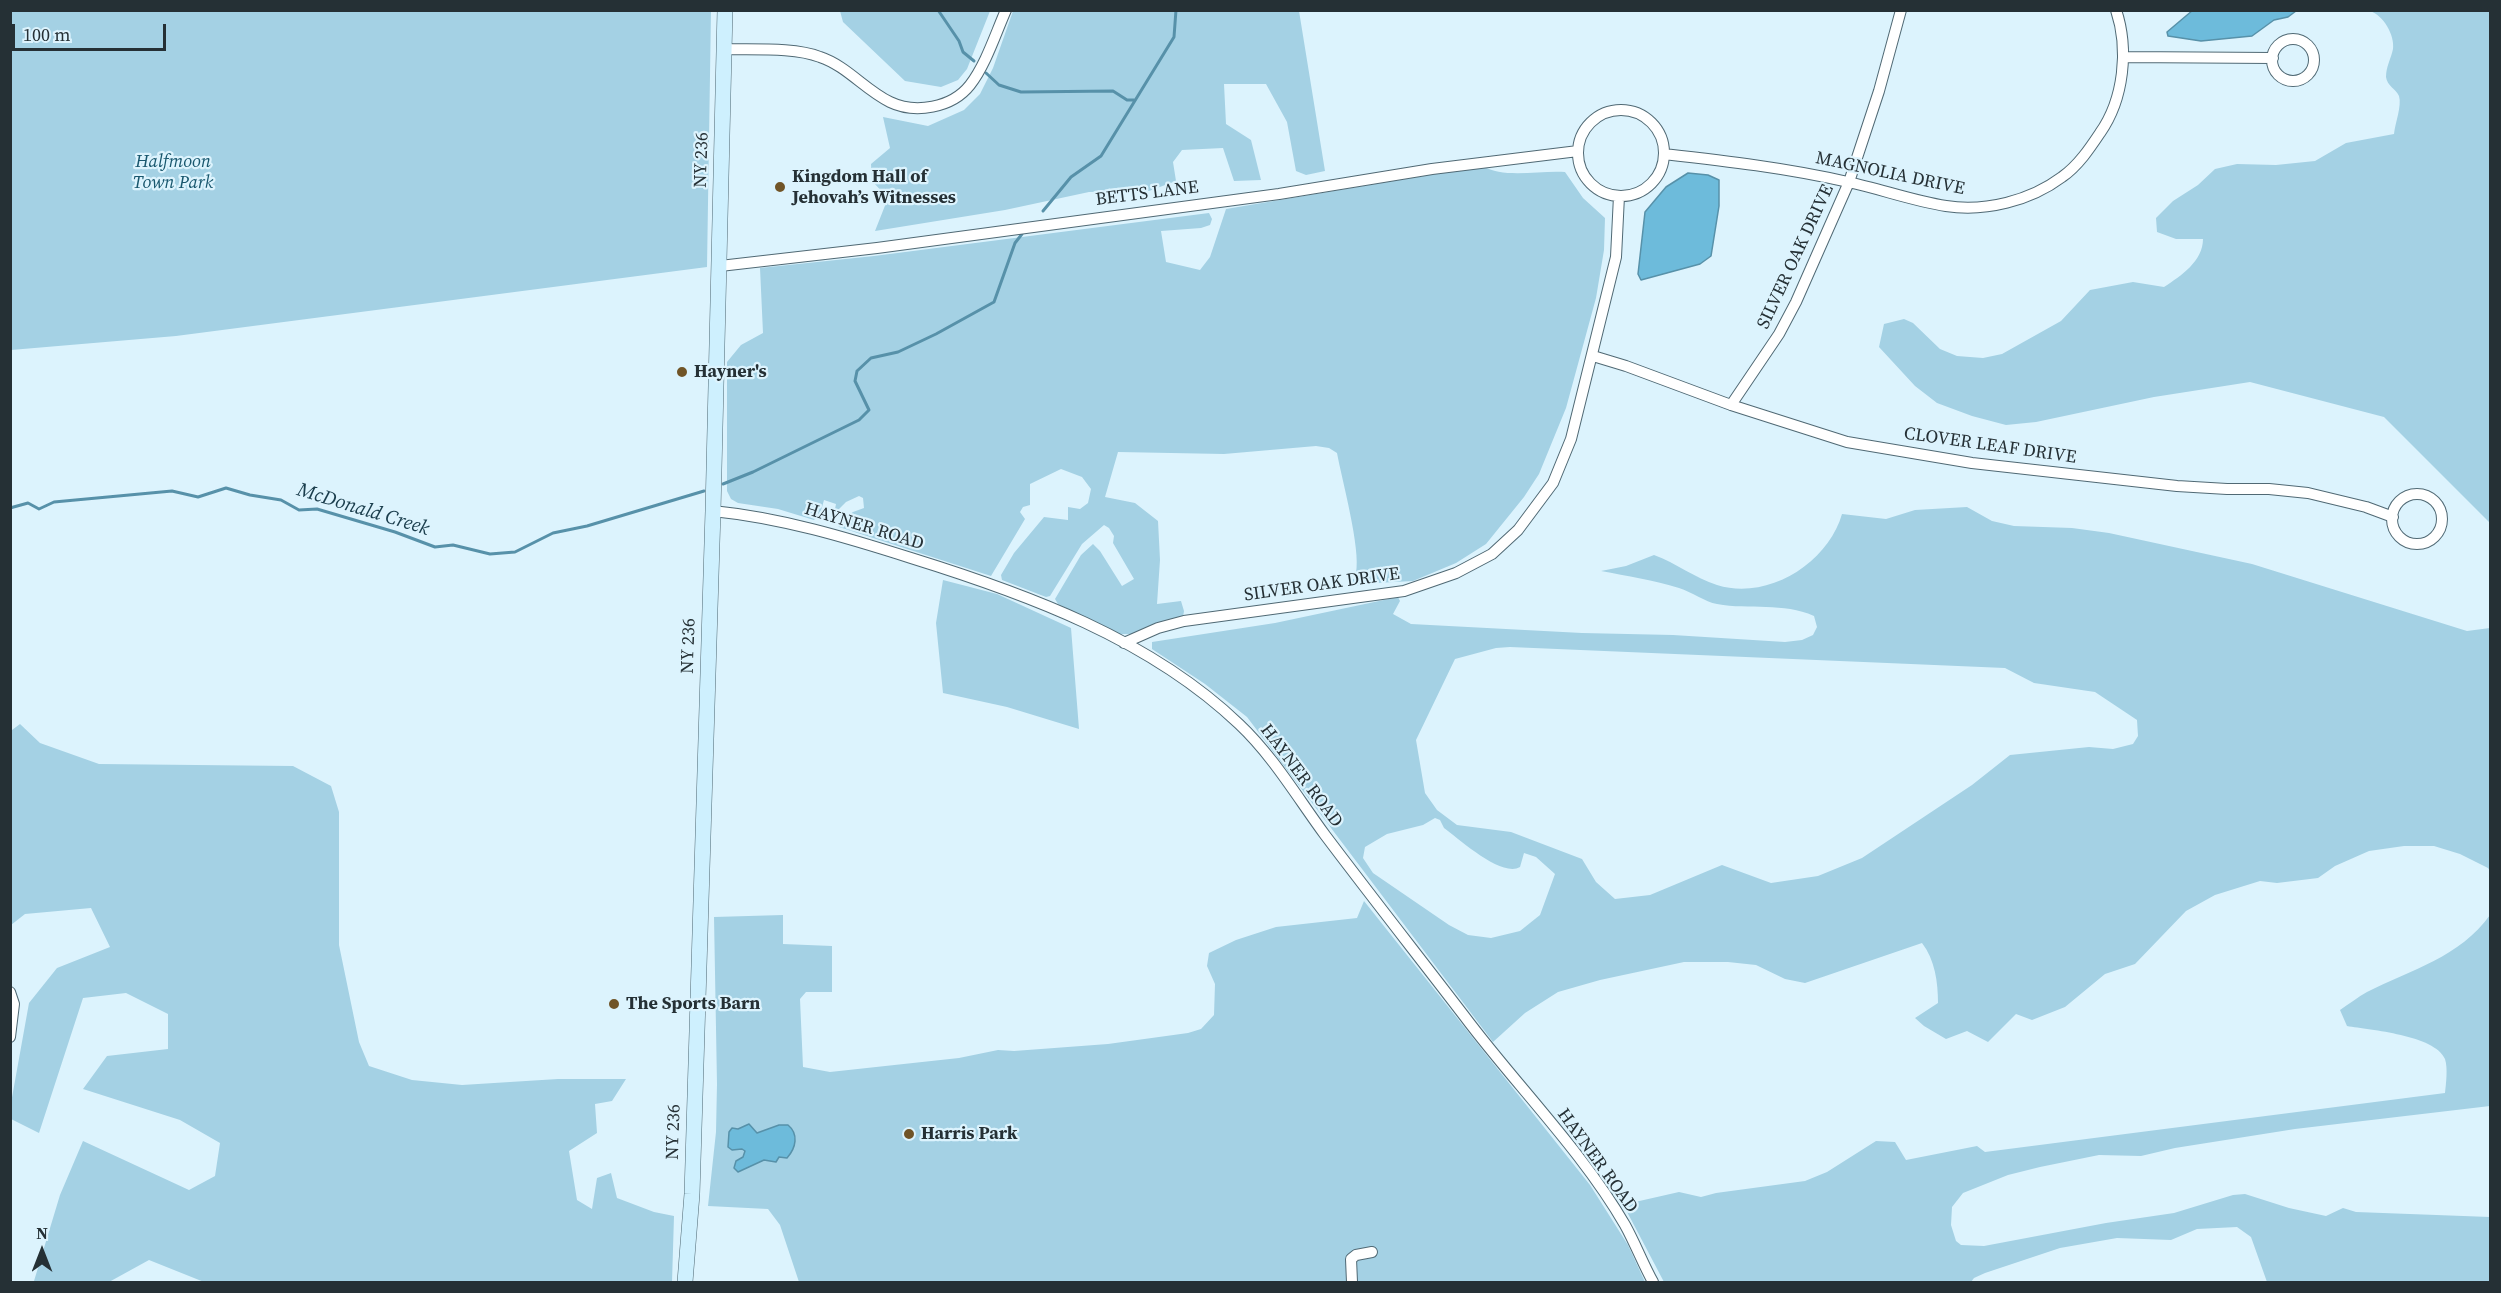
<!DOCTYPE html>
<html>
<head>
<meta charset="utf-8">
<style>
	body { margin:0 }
	#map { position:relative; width:2501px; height:1293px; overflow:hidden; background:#dcf3fd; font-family:"Source Serif 4",serif }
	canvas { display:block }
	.frame { position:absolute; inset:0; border:12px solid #253035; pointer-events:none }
	.north { position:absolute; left:12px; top:1221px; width:60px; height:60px; -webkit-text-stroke:4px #dcf3fd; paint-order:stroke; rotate:0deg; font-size:16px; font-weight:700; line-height:24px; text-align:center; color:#253035 }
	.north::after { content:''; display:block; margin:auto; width:21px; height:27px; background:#253035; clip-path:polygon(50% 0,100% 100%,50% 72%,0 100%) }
	.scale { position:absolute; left:12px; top:24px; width:154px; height:27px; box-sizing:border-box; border:3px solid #253035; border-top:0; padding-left:8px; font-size:18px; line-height:21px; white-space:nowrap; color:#253035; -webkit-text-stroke:4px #dcf3fd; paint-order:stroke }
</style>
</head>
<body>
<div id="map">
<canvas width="2501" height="1293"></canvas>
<div class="frame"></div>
<div class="north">N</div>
<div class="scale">100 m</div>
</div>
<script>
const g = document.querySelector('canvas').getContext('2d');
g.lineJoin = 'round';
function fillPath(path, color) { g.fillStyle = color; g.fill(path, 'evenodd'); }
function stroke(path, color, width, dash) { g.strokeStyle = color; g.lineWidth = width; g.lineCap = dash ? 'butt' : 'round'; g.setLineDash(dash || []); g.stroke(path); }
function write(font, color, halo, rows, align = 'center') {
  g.font = font + ' "Source Serif 4",serif'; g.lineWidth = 4.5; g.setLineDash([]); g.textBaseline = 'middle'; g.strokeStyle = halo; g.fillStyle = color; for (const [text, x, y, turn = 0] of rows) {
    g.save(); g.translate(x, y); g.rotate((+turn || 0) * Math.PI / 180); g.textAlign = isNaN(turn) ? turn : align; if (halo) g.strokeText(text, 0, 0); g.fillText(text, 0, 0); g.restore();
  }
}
fillPath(new Path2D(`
	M 11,10 L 711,11 L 707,267 L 176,336 L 11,350 Z
	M 840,11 L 840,10 L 990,11 L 967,69 L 958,80 L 941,87 L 905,81 L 843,22 Z
	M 1013,11 L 1299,11 L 1325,171 L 1306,175 L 1296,171 L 1287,122 L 1266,84 L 1224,84 L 1226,124 L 1251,140 L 1261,180 L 1234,181 L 1223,148 L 1182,150 L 1173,162 L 1176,181 L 1149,191 L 1089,192 L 1005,210 L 875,231 L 888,198 L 872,181 L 871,164 L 890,148 L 883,117 L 928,126 L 964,110 L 980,94 L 993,68 Z
	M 2370,11 L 2490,11 L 2490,523 L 2384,417 L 2250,382 L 2154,397 L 2036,422 L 2006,425 L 1972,416 L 1937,403 L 1915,386 L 1879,347 L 1884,324 L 1904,319 L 1913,323 L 1940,349 L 1957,356 L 1983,358 L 2002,354 L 2061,321 L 2090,290 L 2133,282 L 2164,287 C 2181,276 2203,261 2203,239 L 2176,239 L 2157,232 L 2156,218 L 2173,201 L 2198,185 L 2215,169 L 2237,164 L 2276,165 L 2315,161 L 2346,143 L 2394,134 C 2395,123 2402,106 2399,96 C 2396,89 2387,86 2386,77 C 2386,66 2391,59 2393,49 C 2395,35 2383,15 2370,11 Z
	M 1483,166 C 1503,179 1541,170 1565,172 L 1583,198 L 1605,218 L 1604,250 L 1596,298 L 1566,408 L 1539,474 L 1524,497 L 1486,544 L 1456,563 L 1413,581 L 1376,583 L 1350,587 L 1349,584 C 1352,580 1356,578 1356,573 C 1361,549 1342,480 1337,453 L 1329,448 L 1316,446 L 1224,454 L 1118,452 L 1105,497 L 1135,503 L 1158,521 L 1160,560 L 1157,604 L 1181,601 L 1184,611 L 1183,617 L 1157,623 L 1133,634 L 1118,634 L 1058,604 L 1055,599 L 1081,555 L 1093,544 L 1100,551 L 1122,586 L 1134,579 L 1113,543 L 1114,536 L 1109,528 L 1104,525 L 1082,544 L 1050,596 L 1046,597 L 1002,580 L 1001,575 L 1014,553 L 1044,517 L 1068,520 L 1068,507 L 1080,509 L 1088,503 L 1091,489 L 1082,477 L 1061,469 L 1030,484 L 1030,505 L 1023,507 L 1020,512 L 1025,519 L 991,576 L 839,527 L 837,523 L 853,512 L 864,508 L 863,498 L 859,496 L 846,502 L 834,514 L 836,504 L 824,500 L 821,511 L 814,520 L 778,509 L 738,503 L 731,499 L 727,491 L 727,362 L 741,345 L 763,333 L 760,268 L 874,256 L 1209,213 L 1212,219 L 1210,225 L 1201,228 L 1161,231 L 1166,262 L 1200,270 L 1210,257 L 1226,209 Z
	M 1967,507 L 1992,521 L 2014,526 L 2072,528 L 2109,533 L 2252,564 L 2467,631 L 2490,628 L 2490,871 L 2488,868 L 2460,854 L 2434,846 L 2404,846 L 2369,851 L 2335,866 L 2318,878 L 2277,883 L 2260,881 L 2215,895 L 2186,911 L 2135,964 L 2105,974 L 2065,1007 L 2032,1020 L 2016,1014 L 1988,1042 L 1967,1031 L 1946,1039 L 1924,1026 L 1915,1018 L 1938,1003 C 1938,982 1935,960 1922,943 L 1805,983 L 1785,979 L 1756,965 L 1728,962 L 1684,962 L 1600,980 L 1558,992 L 1525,1013 L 1493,1042 L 1247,717 L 1205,684 L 1152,649 L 1152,642 L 1275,623 L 1398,597 L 1400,601 L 1393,614 L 1411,624 L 1582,633 L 1673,635 L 1785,642 L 1802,640 L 1813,635 L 1817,627 L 1814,616 C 1783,602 1750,610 1717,604 C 1705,602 1692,592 1679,588 C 1654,580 1627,576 1601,571 L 1626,566 L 1654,555 C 1676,563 1695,578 1717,585 C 1768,601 1828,563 1842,514 L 1886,519 L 1915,510 ZM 1510,647 L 2005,668 L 2034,683 L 2095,692 L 2137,720 L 2138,736 L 2133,744 L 2113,749 L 2089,747 L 2010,755 L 1972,785 L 1862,858 L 1818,876 L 1771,883 L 1722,865 L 1650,895 L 1615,899 L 1596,882 L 1582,859 L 1511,832 L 1457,825 L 1437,810 L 1425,793 L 1416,740 L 1455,659 L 1496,648 ZM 1435,818 L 1440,820 L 1444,828 C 1459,839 1502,878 1520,867 L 1524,853 L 1536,857 L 1555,874 L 1540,915 L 1520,931 L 1491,938 L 1468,935 L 1449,925 L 1373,873 L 1363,858 L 1365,847 L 1387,834 L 1423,825 Z
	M 943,580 L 997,594 L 1071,628 L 1079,729 L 1007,707 L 943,693 L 936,623 Z
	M 20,724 L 40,743 L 99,764 L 293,766 L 331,786 L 339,812 L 339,945 L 359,1042 L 369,1066 L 412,1080 L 462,1085 L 558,1079 L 626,1079 L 612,1101 L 595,1104 L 597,1133 L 569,1151 L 577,1200 L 592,1209 L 597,1178 L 611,1173 L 617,1198 L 654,1212 L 674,1216 L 672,1282 L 204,1282 L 149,1260 L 109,1282 L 34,1281 L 60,1195 L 83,1141 L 189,1190 L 215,1176 L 220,1143 L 180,1120 L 83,1089 L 107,1056 L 168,1049 L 168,1014 L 126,993 L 83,998 L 39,1133 L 11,1119 L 11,1103 L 29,1003 L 57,968 L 110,947 L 91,908 L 25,914 L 11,925 L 12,730 Z
	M 1364,901 L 1590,1185 L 1628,1245 L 1645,1282 L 799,1282 L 780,1225 L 768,1209 L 708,1206 L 716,1132 L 717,1084 L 714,917 L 783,915 L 783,944 L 832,946 L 832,992 L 806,992 L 800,999 L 803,1067 L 830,1072 L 959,1058 L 998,1050 L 1014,1051 L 1108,1044 L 1188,1033 L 1201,1029 L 1214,1015 L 1215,984 L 1207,966 L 1209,953 L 1236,940 L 1276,927 L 1357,918 Z
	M 2490,915 L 2490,1106 L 2295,1129 L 2175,1148 L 2141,1156 L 2099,1155 L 2040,1167 L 2008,1175 L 1963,1193 L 1952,1207 L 1951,1225 L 1956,1241 L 1961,1245 L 1984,1246 L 2106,1223 L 2174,1213 L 2233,1195 L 2245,1194 L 2289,1208 L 2326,1216 L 2343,1208 L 2356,1212 L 2490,1217 L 2490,1282 L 2267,1282 L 2251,1237 L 2237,1227 L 2197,1229 L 2171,1240 L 2117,1238 L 2060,1248 L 1985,1273 L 1974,1278 L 1971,1282 L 1664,1282 L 1625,1208 L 1635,1202 L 1679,1192 L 1701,1197 L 1716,1193 L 1805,1181 L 1827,1172 L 1876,1141 L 1895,1142 L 1906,1160 L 1977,1146 L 1985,1152 L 2445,1093 C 2446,1084 2448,1068 2445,1059 C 2435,1035 2370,1030 2347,1026 L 2340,1010 C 2349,1004 2358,997 2367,992 C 2411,970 2460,957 2490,915 Z`), '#a4d1e4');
const water = new Path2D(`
	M 2193,10 L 2296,10 L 2296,11 L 2288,17 L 2274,20 L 2252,36 L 2201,41 L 2168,36 L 2167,32 Z
	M 1688,173 L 1708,175 L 1719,180 L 1719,206 L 1711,256 L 1700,264 L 1641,280 L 1638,274 L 1645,212 L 1666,187 Z
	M 749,1124 L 757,1133 L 779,1125 L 788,1125 C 799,1134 796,1148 787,1158 L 779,1157 L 776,1162 L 764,1160 L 738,1172 L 734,1168 L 736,1161 L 743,1157 L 745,1151 L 742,1149 L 732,1150 L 728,1147 L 729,1132 L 732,1128 L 738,1129 Z`);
fillPath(water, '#6dbbdb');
stroke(water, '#5791a9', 1.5);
stroke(new Path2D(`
	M 938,10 L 959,41 L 963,52 L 974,61
	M 986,73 L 999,85 L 1021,92 L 1113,91 L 1127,100 L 1134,100
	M 1043,211 L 1071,177 L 1101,156 L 1174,37 L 1176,10
	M 723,484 L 753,472 L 859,420 L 869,410 L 855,381 L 857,371 L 871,358 L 898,352 L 936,334 L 994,302 L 1015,243 L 1022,234
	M 10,508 L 28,503 L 39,509 L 54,502 L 172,491 L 198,497 L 226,488 L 250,495 L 281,500 L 299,510 L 317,509 L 395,532 L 435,547 L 453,545 L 490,554 L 515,552 L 553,533 L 587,526 L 704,491`), '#5791a9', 3);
const street = new Path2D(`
	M2272 60a21 21 0 1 1 42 0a21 21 0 1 1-42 0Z
	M 724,49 C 753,50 794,47 820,57 C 847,66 865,90 890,102 C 915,114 952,108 970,85 C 986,64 995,35 1006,10
	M 2123,57 L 2273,58
	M1578 153a43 43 0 1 1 86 0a43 43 0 1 1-86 0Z
	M 1664,154 C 1726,161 1787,168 1848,182 C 1881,189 1913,201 1946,206 C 1985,212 2030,201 2062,177 C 2078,166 2090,148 2100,133 C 2124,99 2129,49 2116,10
	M 720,266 L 877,248 L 1279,194 L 1432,169 L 1578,151
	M 1593,356 L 1626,366 L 1731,405 L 1847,442 L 1972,463 L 2177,486 L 2227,489 L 2269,489 L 2308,493 L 2366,507 L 2393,517
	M 1731,405 L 1779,334 L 1796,302 L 1849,182 L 1879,91 L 1901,10
	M2392 519a25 25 0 1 1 50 0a25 25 0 1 1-50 0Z
	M 713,511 C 782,518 845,537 911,558 C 1027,594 1150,639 1239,724 C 1273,756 1297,797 1325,835 C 1371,896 1419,957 1465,1017 C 1516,1085 1583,1152 1625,1225 C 1635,1243 1643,1264 1653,1282
	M 1124,643 L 1158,628 L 1184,621 L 1404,591 L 1456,573 L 1492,554 L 1518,530 L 1553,483 L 1571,439 L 1616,257 L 1619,196
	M 10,992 L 14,1004 L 10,1037
	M 1352,1282 L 1351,1259 L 1356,1255 L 1372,1252`);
const secondary = new Path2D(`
	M 685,1282 L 692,1194 L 713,511 L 725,10`);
stroke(street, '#506974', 12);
stroke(secondary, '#506974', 16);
stroke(street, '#fff', 10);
stroke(secondary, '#cef0fe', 15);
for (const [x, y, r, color] of [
	[780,187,6,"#705427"],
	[682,372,6,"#705427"],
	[614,1004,6,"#705427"],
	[909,1134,6,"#705427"]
]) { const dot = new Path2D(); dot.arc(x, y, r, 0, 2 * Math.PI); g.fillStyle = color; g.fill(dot); stroke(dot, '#dcf3fd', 2); }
write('18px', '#253035', '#dcf3fd', [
	["NY 236",702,160,-88],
	["MAGNOLIA DRIVE",1890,174,12],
	["BETTS LANE",1147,194,-7],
	["SILVER OAK DRIVE",1796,257,-65],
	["CLOVER LEAF DRIVE",1990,446,8],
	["HAYNER ROAD",864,527,17],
	["SILVER OAK DRIVE",1322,585,-8],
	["NY 236",689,646,-88],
	["HAYNER ROAD",1301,776,53],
	["NY 236",674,1132,-88],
	["HAYNER ROAD",1597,1161,54]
]);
write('italic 18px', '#18576e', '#dcf3fd', [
	["Halfmoon",173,162],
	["Town Park",173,183]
]);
write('bold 18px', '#253035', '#dcf3fd', [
	["Kingdom Hall of",792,177],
	["Jehovah’s Witnesses",792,198],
	["Hayner's",694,372],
	["The Sports Barn",626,1004],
	["Harris Park",921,1134]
], 'left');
write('italic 20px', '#1a3d4c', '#dcf3fd', [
	["McDonald Creek",363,510,17]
]);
</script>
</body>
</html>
